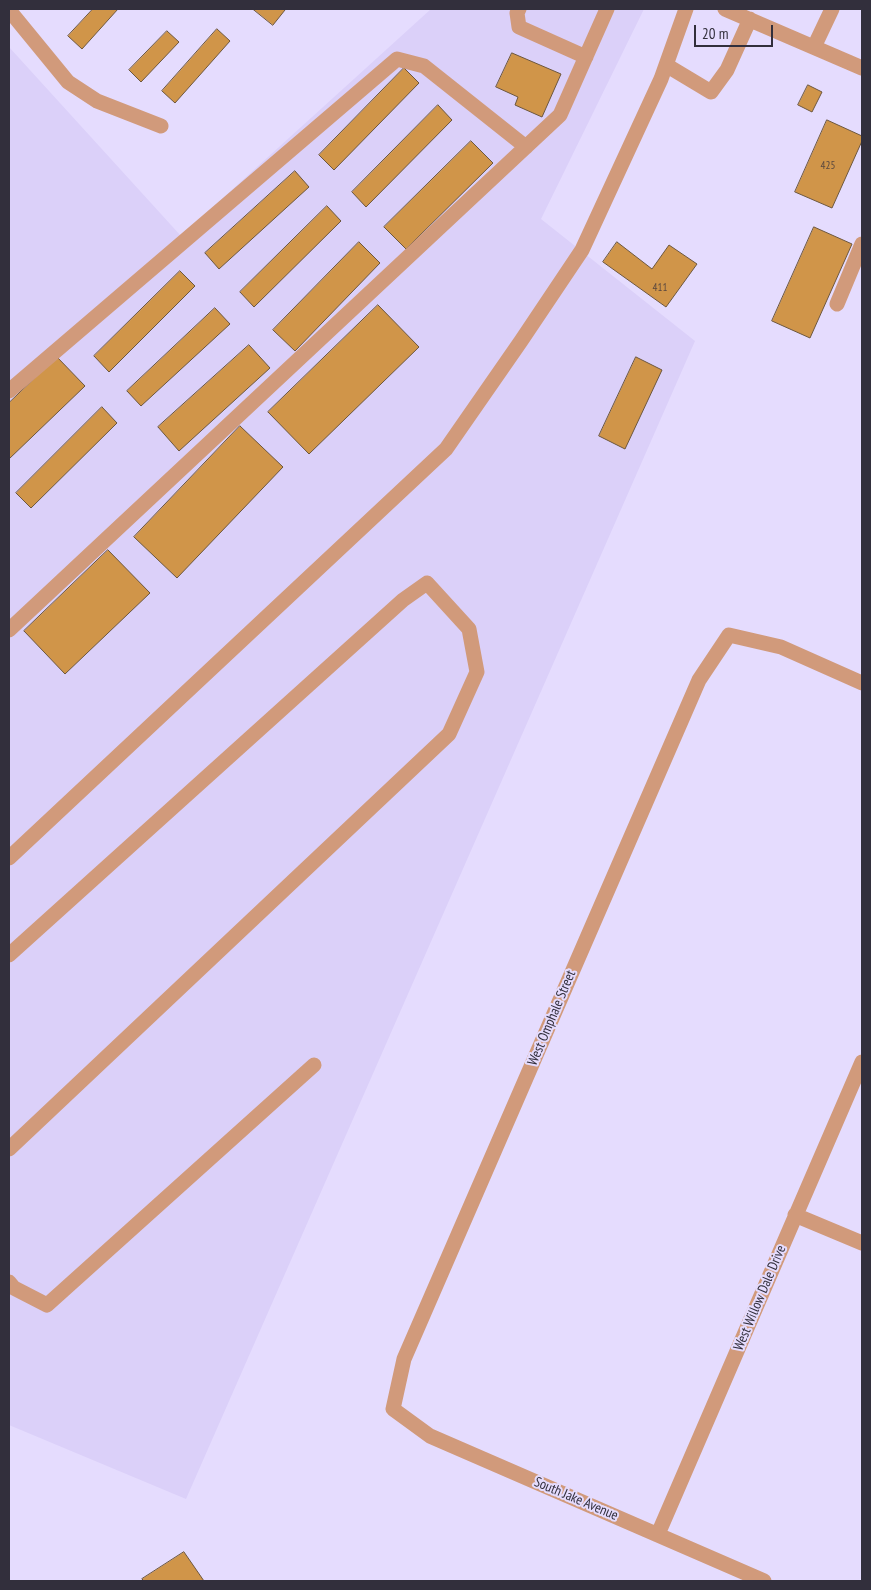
<!DOCTYPE html>
<html>
<head>
<meta charset="utf-8">
<style>
	body { margin:0 }
	#map { position:relative; width:871px; height:1590px; overflow:hidden; background:#e5dcfe; font-family:"PT Sans Narrow",sans-serif }
	canvas { display:block }
	.frame { position:absolute; inset:0; border:10px solid #322f3c; pointer-events:none }
	.scale { position:absolute; left:694px; top:25px; width:79px; height:22px; box-sizing:border-box; border:2px solid #322f3c; border-top:0; padding-left:6px; font-size:15px; line-height:18px; white-space:nowrap; color:#322f3c; -webkit-text-stroke:4px #e5dcfe; paint-order:stroke }
</style>
</head>
<body>
<div id="map">
<canvas width="871" height="1590"></canvas>
<div class="frame"></div>
<div class="scale">20 m</div>
</div>
<script>
const g = document.querySelector('canvas').getContext('2d');
g.lineJoin = 'round';
function fillPath(path, color) { g.fillStyle = color; g.fill(path, 'evenodd'); }
function stroke(path, color, width, dash) { g.strokeStyle = color; g.lineWidth = width; g.lineCap = dash ? 'butt' : 'round'; g.setLineDash(dash || []); g.stroke(path); }
function write(font, color, halo, rows, align = 'center') {
  g.font = font + ' "PT Sans Narrow",sans-serif'; g.lineWidth = 4; g.setLineDash([]); g.textBaseline = 'middle'; g.strokeStyle = halo; g.fillStyle = color; for (const [text, x, y, turn = 0] of rows) {
    g.save(); g.translate(x, y); g.rotate((+turn || 0) * Math.PI / 180); g.textAlign = isNaN(turn) ? turn : align; if (halo) g.strokeText(text, 0, 0); g.fillText(text, 0, 0); g.restore();
  }
}
fillPath(new Path2D(`
	M 431,9 L 644,9 L 541,219 L 695,341 L 186,1499 L 9,1425 L 9,47 L 181,236 Z`), '#dbd0f9');
const building = new Path2D(`
	M 93,9 L 118,9 L 82,49 L 68,36 Z
	M 253,9 L 283,9 L 285,10 L 273,25 Z
	M 217,29 L 230,41 L 175,103 L 162,91 Z
	M 167,31 L 179,42 L 141,82 L 129,70 Z
	M 512,53 L 561,74 L 542,117 L 515,105 L 518,97 L 496,87 Z
	M 404,68 L 419,83 L 334,170 L 319,155 Z
	M 808,85 L 822,92 L 812,112 L 798,105 Z
	M 438,105 L 452,120 L 366,207 L 352,192 Z
	M 827,120 L 862,136 L 862,141 L 832,208 L 795,192 Z
	M 471,141 L 493,163 L 406,249 L 384,227 Z
	M 295,171 L 309,187 L 219,269 L 205,253 Z
	M 327,206 L 341,221 L 254,307 L 240,292 Z
	M 814,227 L 852,244 L 810,338 L 772,321 Z
	M 359,242 L 380,263 L 295,351 L 273,330 Z
	M 617,242 L 652,269 L 669,245 L 697,264 L 666,307 L 603,262 Z
	M 180,271 L 195,286 L 109,372 L 94,356 Z
	M 378,305 L 419,347 L 309,454 L 268,412 Z
	M 215,308 L 230,324 L 141,406 L 127,391 Z
	M 249,345 L 270,368 L 179,451 L 158,427 Z
	M 57,357 L 85,386 L 9,459 L 9,403 Z
	M 636,357 L 662,370 L 625,449 L 599,436 Z
	M 102,407 L 117,423 L 31,508 L 16,493 Z
	M 240,426 L 283,467 L 177,578 L 134,537 Z
	M 108,550 L 150,593 L 65,674 L 24,631 Z
	M 184,1552 L 204,1581 L 144,1581 L 142,1579 Z`);
fillPath(building, '#d09549');
stroke(building, '#6d573e', 1);
stroke(new Path2D(`
	M 519,9 L 517,13 L 519,27 L 586,57
	M 725,9 L 862,68
	M 9,10 L 68,82 L 97,101 L 161,126
	M 814,47 L 832,9
	M 666,65 L 711,92 L 727,70 L 750,19
	M 837,304 L 862,244
	M 9,391 L 397,59 L 424,66 L 526,147
	M 9,630 L 560,115 L 607,9
	M 9,858 L 446,449 L 521,341 L 582,250 L 661,79 L 686,9
	M 9,955 L 403,600 L 427,583 L 469,629 L 477,672 L 449,734 L 9,1149
	M 795,1215 L 862,1243
	M 9,1282 L 14,1288 L 47,1305 L 314,1065
	M 658,1534 L 862,1062
	M 764,1581 L 430,1436 L 393,1409 L 404,1359 L 699,680 L 729,635 L 781,647 L 862,683`), '#d19a7b', 15);
write('11px', '#5a483f', null, [
	["425",828,166],
	["411",660,288]
]);
write('14px', '#322f3c', '#e5dcfe', [
	["West Omphale Street",552,1018,-67],
	["West Willow Dale Drive",760,1298,-67],
	["South Jake Avenue",576,1499,23]
]);
</script>
</body>
</html>
